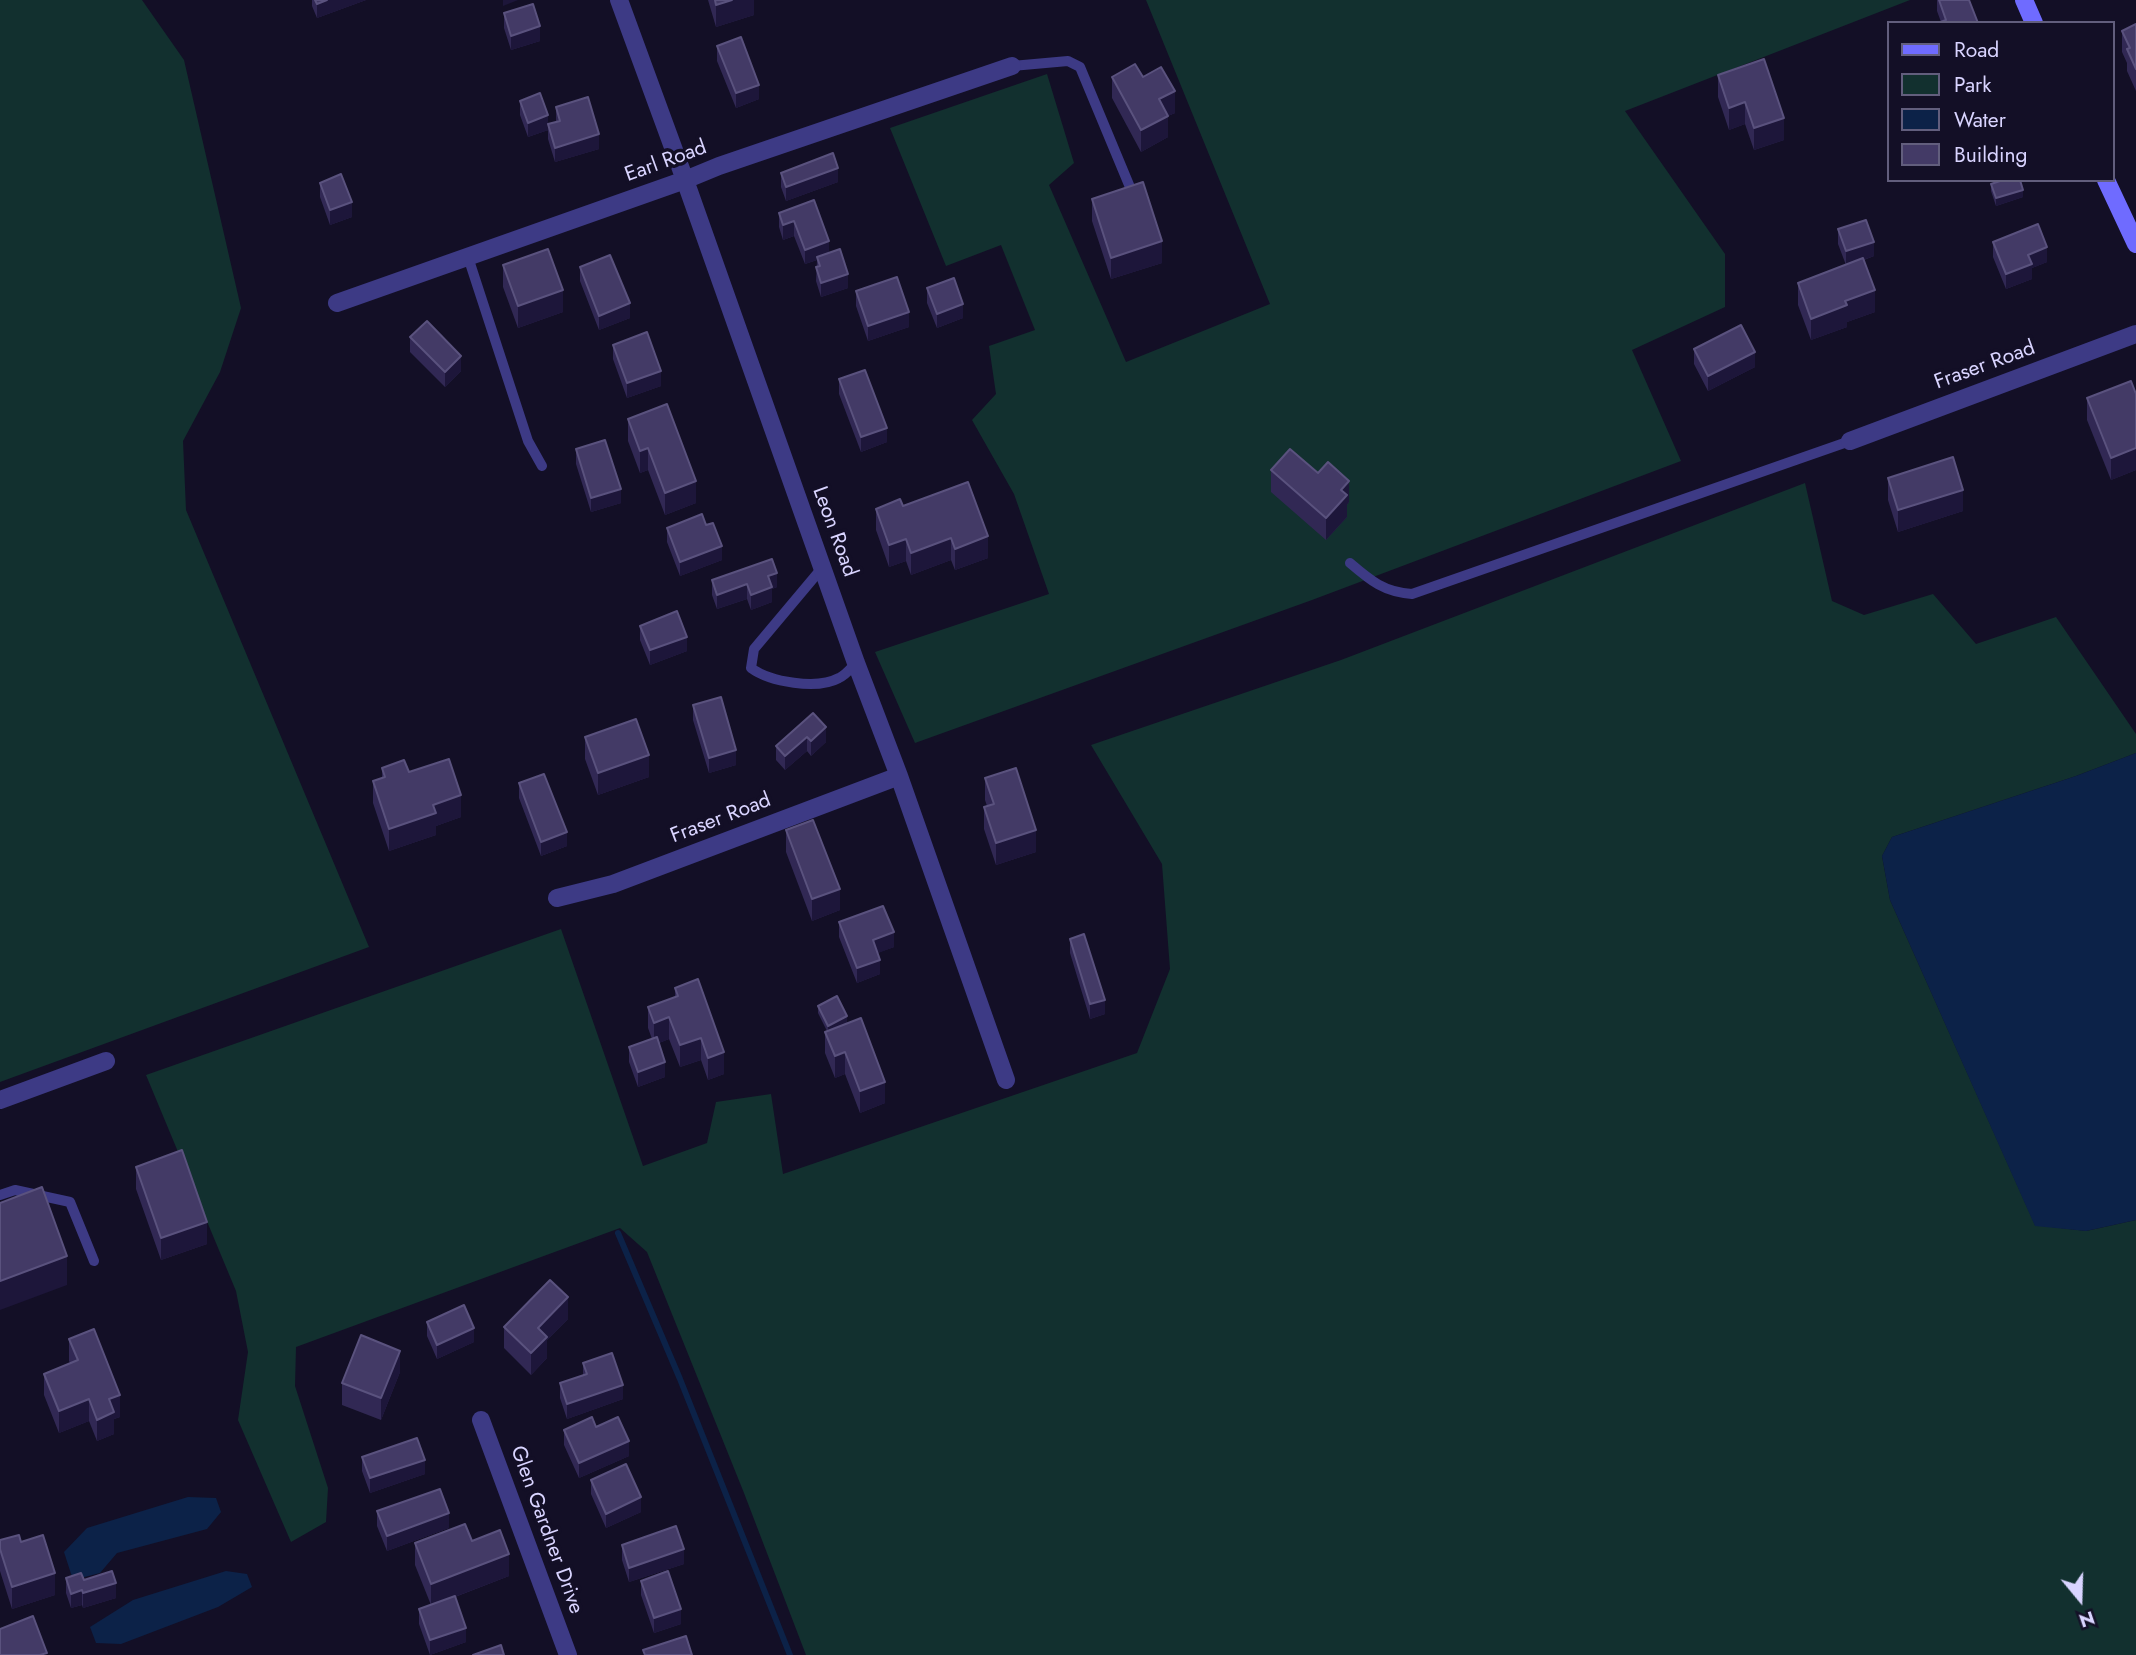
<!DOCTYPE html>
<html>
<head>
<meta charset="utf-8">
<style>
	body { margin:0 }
	#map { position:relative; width:2136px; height:1655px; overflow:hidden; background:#130f26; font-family:Jost,sans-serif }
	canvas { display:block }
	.legend { position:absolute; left:1887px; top:21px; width:228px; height:161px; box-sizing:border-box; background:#130f26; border:2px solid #625e7d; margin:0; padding:9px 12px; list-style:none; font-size:21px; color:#d9d4ff }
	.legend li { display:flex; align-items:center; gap:14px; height:35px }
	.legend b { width:35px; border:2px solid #625e7d }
	.north { position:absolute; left:2045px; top:1564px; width:70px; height:70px; -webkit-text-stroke:5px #130f26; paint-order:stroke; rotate:161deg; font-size:19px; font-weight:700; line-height:28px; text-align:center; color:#d9d4ff }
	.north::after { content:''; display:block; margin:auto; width:24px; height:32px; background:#d9d4ff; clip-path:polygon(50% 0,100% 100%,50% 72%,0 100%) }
</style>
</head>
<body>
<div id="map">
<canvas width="2136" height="1655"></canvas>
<ul class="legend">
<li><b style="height:9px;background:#6f6bff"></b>Road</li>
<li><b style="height:19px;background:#12302f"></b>Park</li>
<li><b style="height:19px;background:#0c2248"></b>Water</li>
<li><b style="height:19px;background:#433a66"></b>Building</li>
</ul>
<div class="north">N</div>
</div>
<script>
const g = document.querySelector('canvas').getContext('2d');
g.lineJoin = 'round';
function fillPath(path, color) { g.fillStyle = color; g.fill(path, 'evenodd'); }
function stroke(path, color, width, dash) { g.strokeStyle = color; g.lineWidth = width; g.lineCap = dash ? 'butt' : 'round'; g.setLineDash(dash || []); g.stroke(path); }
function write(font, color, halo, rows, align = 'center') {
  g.font = font + ' Jost,sans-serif'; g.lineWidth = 7; g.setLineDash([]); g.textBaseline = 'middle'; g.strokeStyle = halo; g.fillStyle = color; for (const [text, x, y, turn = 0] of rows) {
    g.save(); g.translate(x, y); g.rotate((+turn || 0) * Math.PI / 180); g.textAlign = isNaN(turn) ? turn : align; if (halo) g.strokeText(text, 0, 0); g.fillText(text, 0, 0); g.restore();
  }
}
fillPath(new Path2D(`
	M 0,0 L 142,0 L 184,60 L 241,308 L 220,372 L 183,441 L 186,510 L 369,947 L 0,1082 Z
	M 1146,0 L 1910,0 L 1625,111 L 1725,254 L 1725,307 L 1632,350 L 1681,461 L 1312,600 L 915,743 L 875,652 L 1049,594 L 1014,494 L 972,420 L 996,394 L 989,346 L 1035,330 L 1001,245 L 946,266 L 890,128 L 1047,74 L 1074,163 L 1049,185 L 1126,362 L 1270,304 Z
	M 1805,483 L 1832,601 L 1864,615 L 1933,594 L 1976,644 L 2056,617 L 2136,734 L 2136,753 L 2076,776 L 1892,837 L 1882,856 L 1890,900 L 2035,1225 L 2086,1231 L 2136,1220 L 2136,1655 L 806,1655 L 744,1493 L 647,1252 L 620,1228 L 296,1347 L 295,1386 L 328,1488 L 326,1522 L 291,1542 L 238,1420 L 248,1352 L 236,1291 L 146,1075 L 561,929 L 643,1166 L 707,1143 L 716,1102 L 771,1094 L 783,1174 L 1137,1053 L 1170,969 L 1162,864 L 1091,745 L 1341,660 Z`), '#12302f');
fillPath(new Path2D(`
	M 2136,753 L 2136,1220 L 2086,1231 L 2035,1226 L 1890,900 L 1882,856 L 1892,837 L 2076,776 Z
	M 188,1497 L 216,1498 L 221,1512 L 207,1529 L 117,1553 L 100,1573 L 73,1580 L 64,1552 L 87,1528 Z
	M 226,1571 L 247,1574 L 252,1587 L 218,1607 L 121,1644 L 96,1643 L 90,1627 L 133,1600 Z`), '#0c2248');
stroke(new Path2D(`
	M 618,1233 L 680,1379 L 790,1655`), '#0c2248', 6);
stroke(new Path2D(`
	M 1012,66 L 1068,61 L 1080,67 L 1132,192
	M 468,257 L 528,441 L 542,466
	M 1350,563 C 1371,581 1384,592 1412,594 L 1850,441
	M 822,568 L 754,649 L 751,668 C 770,682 817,690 839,678 C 846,675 851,668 856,663
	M 0,1195 L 15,1190 L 70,1202 L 94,1261`), '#3d3a85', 10);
stroke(new Path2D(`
	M 619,0 L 685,180 L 856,663 L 899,776 L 1006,1080
	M 337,303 L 685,180 L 719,166 L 1012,66
	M 1850,441 L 2136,334
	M 557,898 L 613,884 L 899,776
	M 0,1100 L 106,1061
	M 481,1420 L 568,1655`), '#3d3a85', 18);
stroke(new Path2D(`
	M 2024,0 L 2034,23
	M 2106,180 L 2136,244`), '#6f6bff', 18);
fillPath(new Path2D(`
	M 312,0 L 366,0 L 317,18 L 312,6 Z
	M 708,0 L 754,0 L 754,15 L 716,27 Z
	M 1937,0 L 1969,0 L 1978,23 L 1941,22 L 1937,11 Z
	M 504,13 L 540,41 L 511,50 L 504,28 Z
	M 2136,24 L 2136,91 L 2127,71 L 2127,63 L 2122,52 L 2122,31 Z
	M 717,46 L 759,99 L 736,108 L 717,61 Z
	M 1718,75 L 1784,140 L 1754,150 L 1745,124 L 1729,130 L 1718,97 Z
	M 1112,77 L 1143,77 L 1175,113 L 1168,116 L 1168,137 L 1141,152 L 1112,98 Z
	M 520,101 L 548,130 L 528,137 L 520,115 Z
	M 556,107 L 599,149 L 555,162 L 548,139 L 548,124 L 556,122 Z
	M 781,173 L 838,182 L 786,201 L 781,187 Z
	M 320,183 L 352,217 L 330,225 L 320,197 Z
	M 1991,184 L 2023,197 L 1996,206 L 1991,191 Z
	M 1092,199 L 1162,263 L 1111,279 L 1092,221 Z
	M 814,200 L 829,252 L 848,288 L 821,297 L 816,281 L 817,260 L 805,264 L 794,236 L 783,240 L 779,227 L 779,213 Z
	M 1838,229 L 1874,256 L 1864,260 L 1875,312 L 1847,322 L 1847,327 L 1811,340 L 1798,305 L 1798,283 L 1846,265 L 1838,244 Z
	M 1993,242 L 2047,262 L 2032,268 L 2032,279 L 2006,289 L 1993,257 Z
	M 503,265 L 563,312 L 518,328 L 503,287 Z
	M 580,267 L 630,318 L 599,330 L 580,281 Z
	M 927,288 L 963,318 L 937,328 L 927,303 Z
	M 856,291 L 909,327 L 868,341 L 856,306 Z
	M 410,337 L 461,371 L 445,387 L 410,352 Z
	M 613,345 L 661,386 L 627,398 L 613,359 Z
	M 1694,349 L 1755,367 L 1708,391 L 1694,364 Z
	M 839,379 L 887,442 L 861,452 L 839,394 Z
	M 2136,394 L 2136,470 L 2111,480 L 2087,420 L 2087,398 Z
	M 628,419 L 696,503 L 665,515 L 648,470 L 640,473 L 628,441 Z
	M 576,449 L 621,503 L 591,512 L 576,464 Z
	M 1271,470 L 1349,502 L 1347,505 L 1347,517 L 1326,540 L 1271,492 Z
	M 1888,478 L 1963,511 L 1898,532 L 1888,500 Z
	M 903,506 L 988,558 L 955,570 L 951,560 L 911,575 L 906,561 L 889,567 L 876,530 L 876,509 Z
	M 706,525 L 722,560 L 680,576 L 667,542 L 667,528 Z
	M 712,580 L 777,587 L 772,589 L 772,602 L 751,610 L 747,599 L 717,609 L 712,595 Z
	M 640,626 L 687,651 L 650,665 L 640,640 Z
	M 693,705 L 736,765 L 709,773 L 693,720 Z
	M 813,713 L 826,742 L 811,756 L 807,751 L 785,770 L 776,760 L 776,746 Z
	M 585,737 L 649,777 L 598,795 L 585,759 Z
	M 382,768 L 409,772 L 461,817 L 436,826 L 436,835 L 389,851 L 373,803 L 373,781 L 382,778 Z
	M 985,778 L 1036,852 L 996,865 L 984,829 L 984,807 L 987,806 L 985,800 Z
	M 519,783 L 567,846 L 541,856 L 519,798 Z
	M 786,830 L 840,910 L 812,921 L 786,852 Z
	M 839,922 L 894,947 L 877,953 L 880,974 L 857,983 L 839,937 Z
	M 1070,939 L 1105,1014 L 1090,1019 L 1070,953 Z
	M 675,988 L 724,1074 L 708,1080 L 701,1060 L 680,1067 L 669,1039 L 659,1043 L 665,1077 L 638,1087 L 629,1062 L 629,1047 L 652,1039 L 648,1028 L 648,1007 L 675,997 Z
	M 818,1006 L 847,1023 L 885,1103 L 860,1113 L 845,1074 L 835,1078 L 825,1053 L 825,1032 L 827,1031 L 818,1013 Z
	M 136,1167 L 207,1244 L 161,1260 L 136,1189 Z
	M 568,1319 L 547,1340 L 547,1358 L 531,1375 L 504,1348 L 504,1327 Z
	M 427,1322 L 474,1342 L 437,1359 L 427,1336 Z
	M 69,1339 L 120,1417 L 114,1419 L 114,1434 L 97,1441 L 89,1421 L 59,1433 L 44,1395 L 44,1374 L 70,1363 L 69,1361 Z
	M 583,1363 L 623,1399 L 567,1419 L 560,1398 L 560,1383 L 583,1375 Z
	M 400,1372 L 381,1420 L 342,1405 L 342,1383 Z
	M 596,1427 L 629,1456 L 579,1478 L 564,1445 L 564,1430 Z
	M 362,1457 L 425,1474 L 370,1493 L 362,1471 Z
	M 591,1480 L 641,1512 L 606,1528 L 591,1494 Z
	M 377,1511 L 449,1528 L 387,1551 L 377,1526 Z
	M 0,1540 L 21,1542 L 55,1595 L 12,1609 L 0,1571 Z
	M 472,1541 L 509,1576 L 455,1597 L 466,1642 L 430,1655 L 419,1624 L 419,1609 L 431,1605 L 415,1565 L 415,1543 Z
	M 622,1545 L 684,1564 L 629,1582 L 622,1560 Z
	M 66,1578 L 84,1580 L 116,1598 L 83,1608 L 82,1605 L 71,1608 L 66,1593 Z
	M 641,1581 L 681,1624 L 654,1633 L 641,1595 Z`), '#312854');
fillPath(new Path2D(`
	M 327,0 L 366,0 L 317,18 L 317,4 Z
	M 503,0 L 518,0 L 503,6 Z
	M 732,0 L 754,0 L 754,15 L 716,27 L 716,5 Z
	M 540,26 L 540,41 L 511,50 L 511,36 Z
	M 759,85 L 759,99 L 736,108 L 736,93 Z
	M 1175,91 L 1175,113 L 1168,116 L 1168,137 L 1141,152 L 1141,130 L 1159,99 Z
	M 1745,102 L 1745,124 L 1729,130 L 1729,108 Z
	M 548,115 L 548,130 L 528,137 L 528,123 Z
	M 1784,118 L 1784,140 L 1754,150 L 1754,128 Z
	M 599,134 L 599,149 L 555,162 L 555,148 Z
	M 838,168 L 838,182 L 786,201 L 786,187 Z
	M 2023,190 L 2023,197 L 1996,206 L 1996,198 Z
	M 352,202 L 352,217 L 330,225 L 330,210 Z
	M 794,221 L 794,236 L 783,240 L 783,225 Z
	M 829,241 L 829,255 L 817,257 L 817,260 L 805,264 L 805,250 Z
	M 1162,241 L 1162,263 L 1111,279 L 1111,258 Z
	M 1874,242 L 1874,256 L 1846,266 L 1846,251 Z
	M 2047,247 L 2047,262 L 2032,268 L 2032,279 L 2006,289 L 2006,274 L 2028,255 Z
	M 848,274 L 848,288 L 821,297 L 821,283 Z
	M 563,290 L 563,312 L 518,328 L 518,306 Z
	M 1875,290 L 1875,312 L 1847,322 L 1847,327 L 1811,340 L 1811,319 L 1845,301 Z
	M 630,303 L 630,318 L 599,330 L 599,316 Z
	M 963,304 L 963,318 L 937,328 L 937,314 Z
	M 909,312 L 909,327 L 868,341 L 868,326 Z
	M 1755,352 L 1755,367 L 1708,391 L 1708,376 Z
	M 461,356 L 461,371 L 445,387 L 445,372 Z
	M 661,371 L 661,386 L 627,398 L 627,383 Z
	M 887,428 L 887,442 L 861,452 L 861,437 Z
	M 648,448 L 648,470 L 640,473 L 640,451 Z
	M 2136,448 L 2136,470 L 2111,480 L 2111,458 Z
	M 696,481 L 696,503 L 665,515 L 665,493 Z
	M 1349,481 L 1349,502 L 1347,505 L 1347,517 L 1326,540 L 1326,518 L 1341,490 Z
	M 621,489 L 621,503 L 591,512 L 591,498 Z
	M 1963,490 L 1963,511 L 1898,532 L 1898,510 Z
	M 988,536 L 988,558 L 955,570 L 955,549 Z
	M 951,538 L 951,560 L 911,575 L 911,553 Z
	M 906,539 L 906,561 L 889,567 L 889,545 Z
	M 722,546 L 722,560 L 680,576 L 680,562 Z
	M 777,573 L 777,587 L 772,589 L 772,602 L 751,610 L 751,595 L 768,576 Z
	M 747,584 L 747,599 L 717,609 L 717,595 Z
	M 687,637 L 687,651 L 650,665 L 650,650 Z
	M 826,727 L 826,742 L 811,756 L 811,741 Z
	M 807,737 L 807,751 L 785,770 L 785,756 Z
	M 736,750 L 736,765 L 709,773 L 709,758 Z
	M 649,755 L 649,777 L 598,795 L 598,773 Z
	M 461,795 L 461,817 L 436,826 L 436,835 L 389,851 L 389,829 L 433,805 Z
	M 1036,830 L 1036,852 L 996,865 L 996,843 Z
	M 567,832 L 567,846 L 541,856 L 541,842 Z
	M 840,889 L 840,910 L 812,921 L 812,899 Z
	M 894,932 L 894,947 L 873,955 L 873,940 Z
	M 880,960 L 880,974 L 857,983 L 857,968 Z
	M 1105,1000 L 1105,1014 L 1090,1019 L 1090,1004 Z
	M 847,1016 L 847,1023 L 828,1033 L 828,1026 Z
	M 669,1017 L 669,1039 L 654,1045 L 654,1023 Z
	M 701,1038 L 701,1060 L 680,1067 L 680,1045 Z
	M 724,1052 L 724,1074 L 708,1080 L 708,1058 Z
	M 845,1052 L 845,1074 L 835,1078 L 835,1056 Z
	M 665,1062 L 665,1077 L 638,1087 L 638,1072 Z
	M 885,1082 L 885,1103 L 860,1113 L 860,1091 Z
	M 207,1222 L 207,1244 L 161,1260 L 161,1238 Z
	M 67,1256 L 67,1285 L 0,1310 L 0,1281 Z
	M 568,1297 L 568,1319 L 547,1340 L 547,1358 L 531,1375 L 531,1353 L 538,1328 Z
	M 474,1328 L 474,1342 L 437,1359 L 437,1345 Z
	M 400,1351 L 400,1372 L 381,1420 L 381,1398 Z
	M 623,1385 L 623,1399 L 567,1419 L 567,1404 Z
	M 120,1395 L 120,1417 L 114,1419 L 114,1434 L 97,1441 L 97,1420 L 109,1399 Z
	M 89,1399 L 89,1421 L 59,1433 L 59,1411 Z
	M 629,1441 L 629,1456 L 579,1478 L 579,1463 Z
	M 425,1460 L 425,1474 L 370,1493 L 370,1478 Z
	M 641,1497 L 641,1512 L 606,1528 L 606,1514 Z
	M 449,1513 L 449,1528 L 387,1551 L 387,1536 Z
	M 684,1549 L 684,1564 L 629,1582 L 629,1568 Z
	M 509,1554 L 509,1576 L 431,1606 L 431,1584 Z
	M 55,1573 L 55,1595 L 12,1609 L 12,1587 Z
	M 116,1583 L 116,1598 L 83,1608 L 83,1593 Z
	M 82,1590 L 82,1605 L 71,1608 L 71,1594 Z
	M 681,1609 L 681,1624 L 654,1633 L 654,1618 Z
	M 466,1628 L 466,1642 L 430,1655 L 430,1640 Z`), '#1d163a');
const building = new Path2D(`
	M 315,0 L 327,0 L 317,4 Z
	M 715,0 L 732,0 L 716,5 Z
	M 1939,0 L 1969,0 L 1978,23 L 1938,23 L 1946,20 Z
	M 533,4 L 540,26 L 511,36 L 504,13 Z
	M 2136,24 L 2136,69 L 2127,49 L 2130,48 L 2122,31 Z
	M 741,37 L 759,85 L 736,93 L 717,46 Z
	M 1764,59 L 1784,118 L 1754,128 L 1745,102 L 1729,108 L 1718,75 Z
	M 1135,64 L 1143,77 L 1161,67 L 1175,91 L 1159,99 L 1168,116 L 1141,130 L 1112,77 Z
	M 540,93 L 548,115 L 528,123 L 520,101 Z
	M 588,97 L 599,134 L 555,148 L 548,124 L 560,121 L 556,107 Z
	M 833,153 L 838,168 L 786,187 L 781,173 Z
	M 341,174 L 352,202 L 330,210 L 320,183 Z
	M 2003,180 L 2020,180 L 2023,190 L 1996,198 L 1991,184 Z
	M 1143,182 L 1162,241 L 1111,258 L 1092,199 Z
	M 814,200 L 829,241 L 805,250 L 794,221 L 783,225 L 779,213 Z
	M 1866,220 L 1874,242 L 1846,251 L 1838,229 Z
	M 2038,224 L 2047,247 L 2028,255 L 2032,264 L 2006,274 L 1993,242 Z
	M 548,249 L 563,290 L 518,306 L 503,265 Z
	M 840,249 L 848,274 L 821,283 L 816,267 L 820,266 L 817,257 Z
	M 610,255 L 630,303 L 599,316 L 580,267 Z
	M 1863,258 L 1875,290 L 1845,301 L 1847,305 L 1811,319 L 1798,283 Z
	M 897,277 L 909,312 L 868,326 L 856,291 Z
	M 954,278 L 963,304 L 937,314 L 927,288 Z
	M 427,321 L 461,356 L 445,372 L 410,337 Z
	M 1741,325 L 1755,352 L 1708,376 L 1694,349 Z
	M 647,332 L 661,371 L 627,383 L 613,345 Z
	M 865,370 L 887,428 L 861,437 L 839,379 Z
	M 2131,381 L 2136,394 L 2136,448 L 2111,458 L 2087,398 Z
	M 667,404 L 696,481 L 665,493 L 648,448 L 640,451 L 628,419 Z
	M 605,440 L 621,489 L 591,498 L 576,449 Z
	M 1290,449 L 1318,473 L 1328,462 L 1349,481 L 1341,490 L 1347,495 L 1326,518 L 1271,470 Z
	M 1953,457 L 1963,490 L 1898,510 L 1888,478 Z
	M 968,482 L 988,536 L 955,549 L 951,538 L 911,553 L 906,539 L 889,545 L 876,509 L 900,499 L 903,506 Z
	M 702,514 L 706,525 L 713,523 L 722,546 L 680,562 L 667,528 Z
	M 772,559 L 777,573 L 768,576 L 772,587 L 751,595 L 747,584 L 717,595 L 712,580 Z
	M 677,611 L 687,637 L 650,650 L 640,626 Z
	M 721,697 L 736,750 L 709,758 L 693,705 Z
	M 813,713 L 826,727 L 811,741 L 807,737 L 785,756 L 776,746 Z
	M 636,719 L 649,755 L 598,773 L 585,737 Z
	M 449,759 L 461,795 L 433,805 L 436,813 L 389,829 L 373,781 L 385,777 L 382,768 L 404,760 L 409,772 Z
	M 1016,768 L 1036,830 L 996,843 L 984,807 L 994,804 L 985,778 Z
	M 544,774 L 567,832 L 541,842 L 519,783 Z
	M 813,820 L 840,889 L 812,899 L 786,830 Z
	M 883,906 L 894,932 L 873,940 L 880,960 L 857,968 L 839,922 Z
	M 1084,934 L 1105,1000 L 1090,1004 L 1070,939 Z
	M 698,979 L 724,1052 L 708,1058 L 701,1038 L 680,1045 L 669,1017 L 654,1023 L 648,1007 L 678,996 L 675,988 Z
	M 837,996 L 847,1016 L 828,1026 L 818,1006 Z
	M 861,1018 L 885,1082 L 860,1091 L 845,1052 L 835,1056 L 825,1032 Z
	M 657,1037 L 665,1062 L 638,1072 L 629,1047 Z
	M 182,1150 L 207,1222 L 161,1238 L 136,1167 Z
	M 42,1187 L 67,1256 L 0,1281 L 0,1203 Z
	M 550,1280 L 568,1297 L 538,1328 L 547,1337 L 531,1353 L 504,1327 Z
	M 464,1305 L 474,1328 L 437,1345 L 427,1322 Z
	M 94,1329 L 120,1395 L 109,1399 L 114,1412 L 97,1420 L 89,1399 L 59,1411 L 44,1374 L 78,1360 L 69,1339 Z
	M 361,1335 L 400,1351 L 381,1398 L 342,1383 Z
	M 612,1353 L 623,1385 L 567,1404 L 560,1383 L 587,1374 L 583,1363 Z
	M 592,1417 L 596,1427 L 618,1417 L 629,1441 L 579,1463 L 564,1430 Z
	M 417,1438 L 425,1460 L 370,1478 L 362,1457 Z
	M 626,1464 L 641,1497 L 606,1514 L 591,1480 Z
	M 440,1489 L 449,1513 L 387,1536 L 377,1511 Z
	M 465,1524 L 472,1541 L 500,1530 L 509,1554 L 431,1584 L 415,1543 Z
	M 676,1526 L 684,1549 L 629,1568 L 622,1545 Z
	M 19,1535 L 21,1542 L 43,1535 L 55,1573 L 12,1587 L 0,1549 L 0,1540 Z
	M 112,1571 L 116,1583 L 83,1593 L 82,1590 L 71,1594 L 66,1578 L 81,1573 L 84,1580 Z
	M 668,1571 L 681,1609 L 654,1618 L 641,1581 Z
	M 455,1596 L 466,1628 L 430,1640 L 419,1609 Z
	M 33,1616 L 47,1653 L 40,1655 L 0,1655 L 0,1629 Z
	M 686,1636 L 692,1655 L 645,1655 L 643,1650 Z
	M 501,1645 L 504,1655 L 473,1655 Z`);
fillPath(building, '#433a66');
stroke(building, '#5a527e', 2);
write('21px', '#d9d4ff', '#130f26', [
	["Earl Road",666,162,-20],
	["Fraser Road",1985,366,-20],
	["Leon Road",834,532,70],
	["Fraser Road",721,819,-21],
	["Glen Gardner Drive",546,1530,70]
]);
</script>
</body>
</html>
